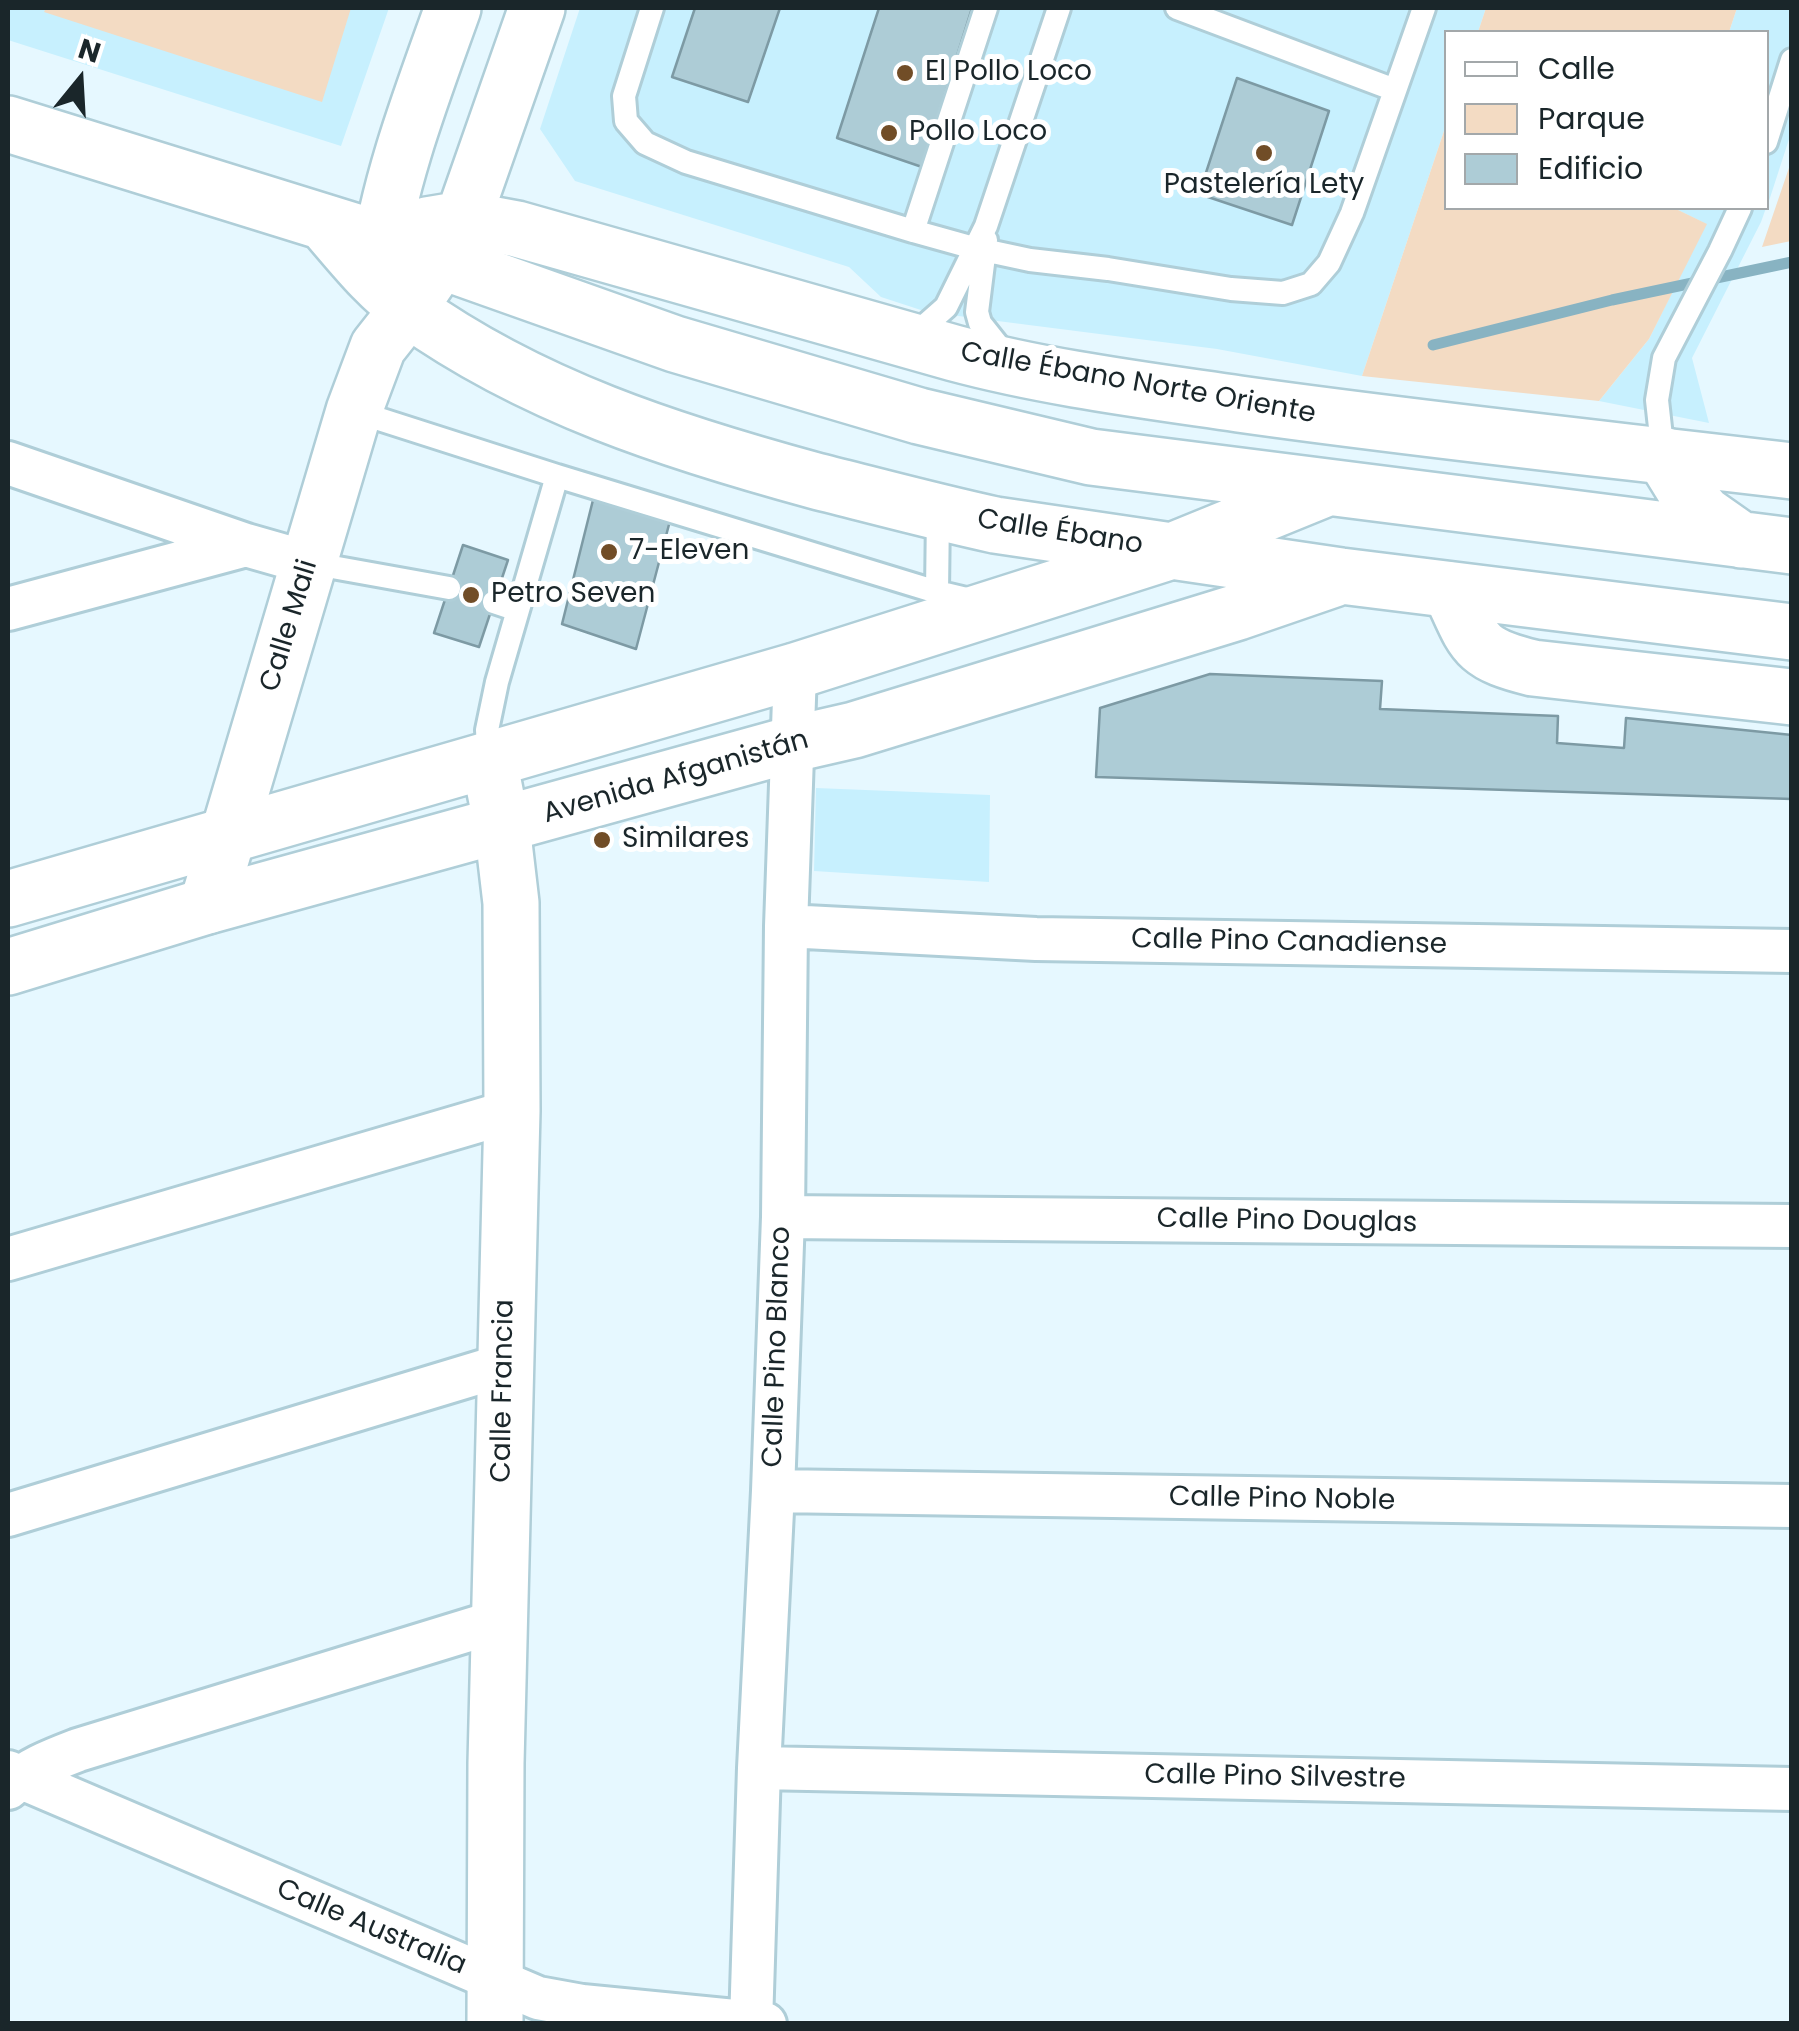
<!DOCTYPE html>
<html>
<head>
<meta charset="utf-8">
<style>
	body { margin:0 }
	#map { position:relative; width:1799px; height:2031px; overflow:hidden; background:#e6f8ff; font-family:Poppins,sans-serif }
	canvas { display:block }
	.frame { position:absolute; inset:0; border:10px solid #1a262a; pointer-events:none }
	.legend { position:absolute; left:1444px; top:30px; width:325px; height:180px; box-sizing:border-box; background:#fff; border:2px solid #a3a8aa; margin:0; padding:12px 18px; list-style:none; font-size:30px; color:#1a262a }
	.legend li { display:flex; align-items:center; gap:20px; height:50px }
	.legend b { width:50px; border:2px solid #a3a8aa }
	.north { position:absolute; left:30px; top:30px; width:100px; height:100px; -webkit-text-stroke:8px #fff; paint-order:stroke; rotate:18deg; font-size:28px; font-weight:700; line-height:40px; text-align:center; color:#1a262a }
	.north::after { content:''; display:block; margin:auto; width:35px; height:45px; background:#1a262a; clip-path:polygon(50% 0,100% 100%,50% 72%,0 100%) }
</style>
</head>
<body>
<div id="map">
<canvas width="1799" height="2031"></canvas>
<div class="frame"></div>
<ul class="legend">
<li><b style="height:12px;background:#fff"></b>Calle</li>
<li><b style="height:28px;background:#f3dbc3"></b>Parque</li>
<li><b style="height:28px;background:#adccd6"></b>Edificio</li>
</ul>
<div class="north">N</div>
</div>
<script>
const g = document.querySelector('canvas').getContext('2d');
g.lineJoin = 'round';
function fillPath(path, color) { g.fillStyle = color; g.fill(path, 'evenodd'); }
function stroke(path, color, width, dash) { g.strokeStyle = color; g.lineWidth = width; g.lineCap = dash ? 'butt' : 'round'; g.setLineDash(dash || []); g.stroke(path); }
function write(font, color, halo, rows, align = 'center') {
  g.font = font + ' Poppins,sans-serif'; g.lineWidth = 10; g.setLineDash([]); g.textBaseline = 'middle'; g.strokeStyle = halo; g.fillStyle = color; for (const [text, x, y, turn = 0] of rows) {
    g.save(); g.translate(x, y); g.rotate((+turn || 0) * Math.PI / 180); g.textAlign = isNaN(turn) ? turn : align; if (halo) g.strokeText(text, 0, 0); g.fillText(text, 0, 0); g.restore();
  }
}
fillPath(new Path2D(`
	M 8,8 L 389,8 L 341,146 L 8,40 Z
	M 580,8 L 1486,8 L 1478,32 L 1446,32 L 1446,125 L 1362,376 L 1217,349 L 927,312 L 881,297 L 849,267 L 575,181 L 540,129 Z
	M 1737,8 L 1791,8 L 1791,133 L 1767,207 L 1766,32 L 1729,32 Z
	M 1674,208 L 1766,208 L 1761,222 L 1692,358 L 1709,423 L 1599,401 L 1649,339 L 1706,224 Z
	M 816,788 L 990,795 L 989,882 L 814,871 Z`), '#c7f0fe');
fillPath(new Path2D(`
	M 46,8 L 351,8 L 322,102 L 44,12 Z
	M 1486,8 L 1737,8 L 1729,32 L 1478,32 Z
	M 1446,125 L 1446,208 L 1674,208 L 1707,224 L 1649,339 L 1599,401 L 1362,376 Z
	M 1791,162 L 1791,241 L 1762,247 Z`), '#f3dbc3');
stroke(new Path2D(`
	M 1433,345 L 1612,300 L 1792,262`), '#88b3c2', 11);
const building = new Path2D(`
	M 695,8 L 780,8 L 748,102 L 672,77 Z
	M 879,8 L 972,8 L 922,167 L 837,138 Z
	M 1237,78 L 1329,111 L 1292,225 L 1199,194 Z
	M 595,492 L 671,517 L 636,649 L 562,624 Z
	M 463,545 L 508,560 L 479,647 L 434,633 Z
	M 1210,674 L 1382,681 L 1380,709 L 1558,716 L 1557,743 L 1624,748 L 1626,718 L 1792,735 L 1792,799 L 1096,777 L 1100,708 Z`);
fillPath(building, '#adccd6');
stroke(building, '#7d9aa4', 2.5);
const service = new Path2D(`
	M 652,8 L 624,96 L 626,121 L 645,143 L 686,162 L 913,231 L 974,248 L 1030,260 L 1108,269 L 1231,289 L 1283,293 L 1311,284 L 1329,263 L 1352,213 L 1424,8
	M 1177,8 L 1395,90
	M 1766,142 L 1792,60
	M 913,231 L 986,8
	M 986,240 L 977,312 L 980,323 L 1007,357
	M 912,337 L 946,307 L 986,226 L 1059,8
	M 354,411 L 557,476 L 518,610 L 494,602
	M 1663,455 L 1657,400 L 1664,358 L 1720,251 L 1740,208
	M 557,476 L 937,592 L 975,601
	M 310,563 L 449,588
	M 937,592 L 938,513
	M 489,761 L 487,730 L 497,682 L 518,610`);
const minor = new Path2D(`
	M 8,463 L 246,545 L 309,563
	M 8,609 L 246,545
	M 786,926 L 1036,939 L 1792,951
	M 783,1217 L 1792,1226
	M 8,1259 L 512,1111
	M 773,1491 L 1792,1506
	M 8,1515 L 504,1365
	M 759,1768 L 1792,1789
	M 8,1772 L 538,1998 L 582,2006 L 765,2024
	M 8,1788 C 28,1769 52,1760 78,1750 L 498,1621
	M 751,2024 L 759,1768 L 773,1491 L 783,1217 L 786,926 L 795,671`);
const tertiary = new Path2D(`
	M 382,240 L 427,225 L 463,219 L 517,229 L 954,353 C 1047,378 1144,390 1239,404 C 1423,430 1607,449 1792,471
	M 377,268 C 389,179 423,92 453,8
	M 1450,590 C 1475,643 1472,653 1533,668 L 1792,697
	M 489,761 L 502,826 L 511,903 L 512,1111 L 496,1763 L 495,2024
	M 207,906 L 354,411 L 378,347 L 408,309 L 441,261 L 463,219 L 537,8`);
const primary = new Path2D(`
	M 8,124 L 382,240 L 675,344 L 919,416 L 1091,457 L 1792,546
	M 324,222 C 351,253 376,286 410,310 C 532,397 673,442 816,481 C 876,496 935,512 995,525 L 1341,576 L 1792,632
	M 1663,455 L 1687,494 L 1704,514 L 1741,540
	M 8,899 L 795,671 L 1172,551 L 1322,490
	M 8,967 L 207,906 L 793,744 L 854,730 L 1238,612 L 1334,579`);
stroke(service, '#afced8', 28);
stroke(minor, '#afced8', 48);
stroke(tertiary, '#afced8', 60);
stroke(primary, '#afced8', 60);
stroke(service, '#fff', 22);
stroke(minor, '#fff', 42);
stroke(tertiary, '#fff', 55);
stroke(primary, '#fff', 55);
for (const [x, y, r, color] of [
	[905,73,10,"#714d27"],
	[889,133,10,"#714d27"],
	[1264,153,10,"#714d27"],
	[609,552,10,"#714d27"],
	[471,595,10,"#714d27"],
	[602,840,10,"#714d27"]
]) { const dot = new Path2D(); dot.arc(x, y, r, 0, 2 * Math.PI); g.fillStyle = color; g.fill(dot); stroke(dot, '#fff', 4); }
write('28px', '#1a262a', '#fff', [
	["El Pollo Loco",925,73],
	["Pollo Loco",909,133],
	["Pastelería Lety",1264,186,"center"],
	["7-Eleven",629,552],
	["Petro Seven",491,595],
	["Similares",622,840]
], 'left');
write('28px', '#1a262a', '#fff', [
	["Calle Ébano Norte Oriente",1138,384,10],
	["Calle Ébano",1060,533,9],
	["Calle Mali",290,626,-73],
	["Avenida Afganistán",676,778,-16],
	["Calle Pino Canadiense",1289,943,1],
	["Calle Pino Douglas",1287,1222,1],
	["Calle Pino Blanco",778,1347,-88],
	["Calle Francia",504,1391,-89],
	["Calle Pino Noble",1282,1500,1],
	["Calle Pino Silvestre",1275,1778,1],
	["Calle Australia",371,1928,23]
]);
</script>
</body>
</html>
